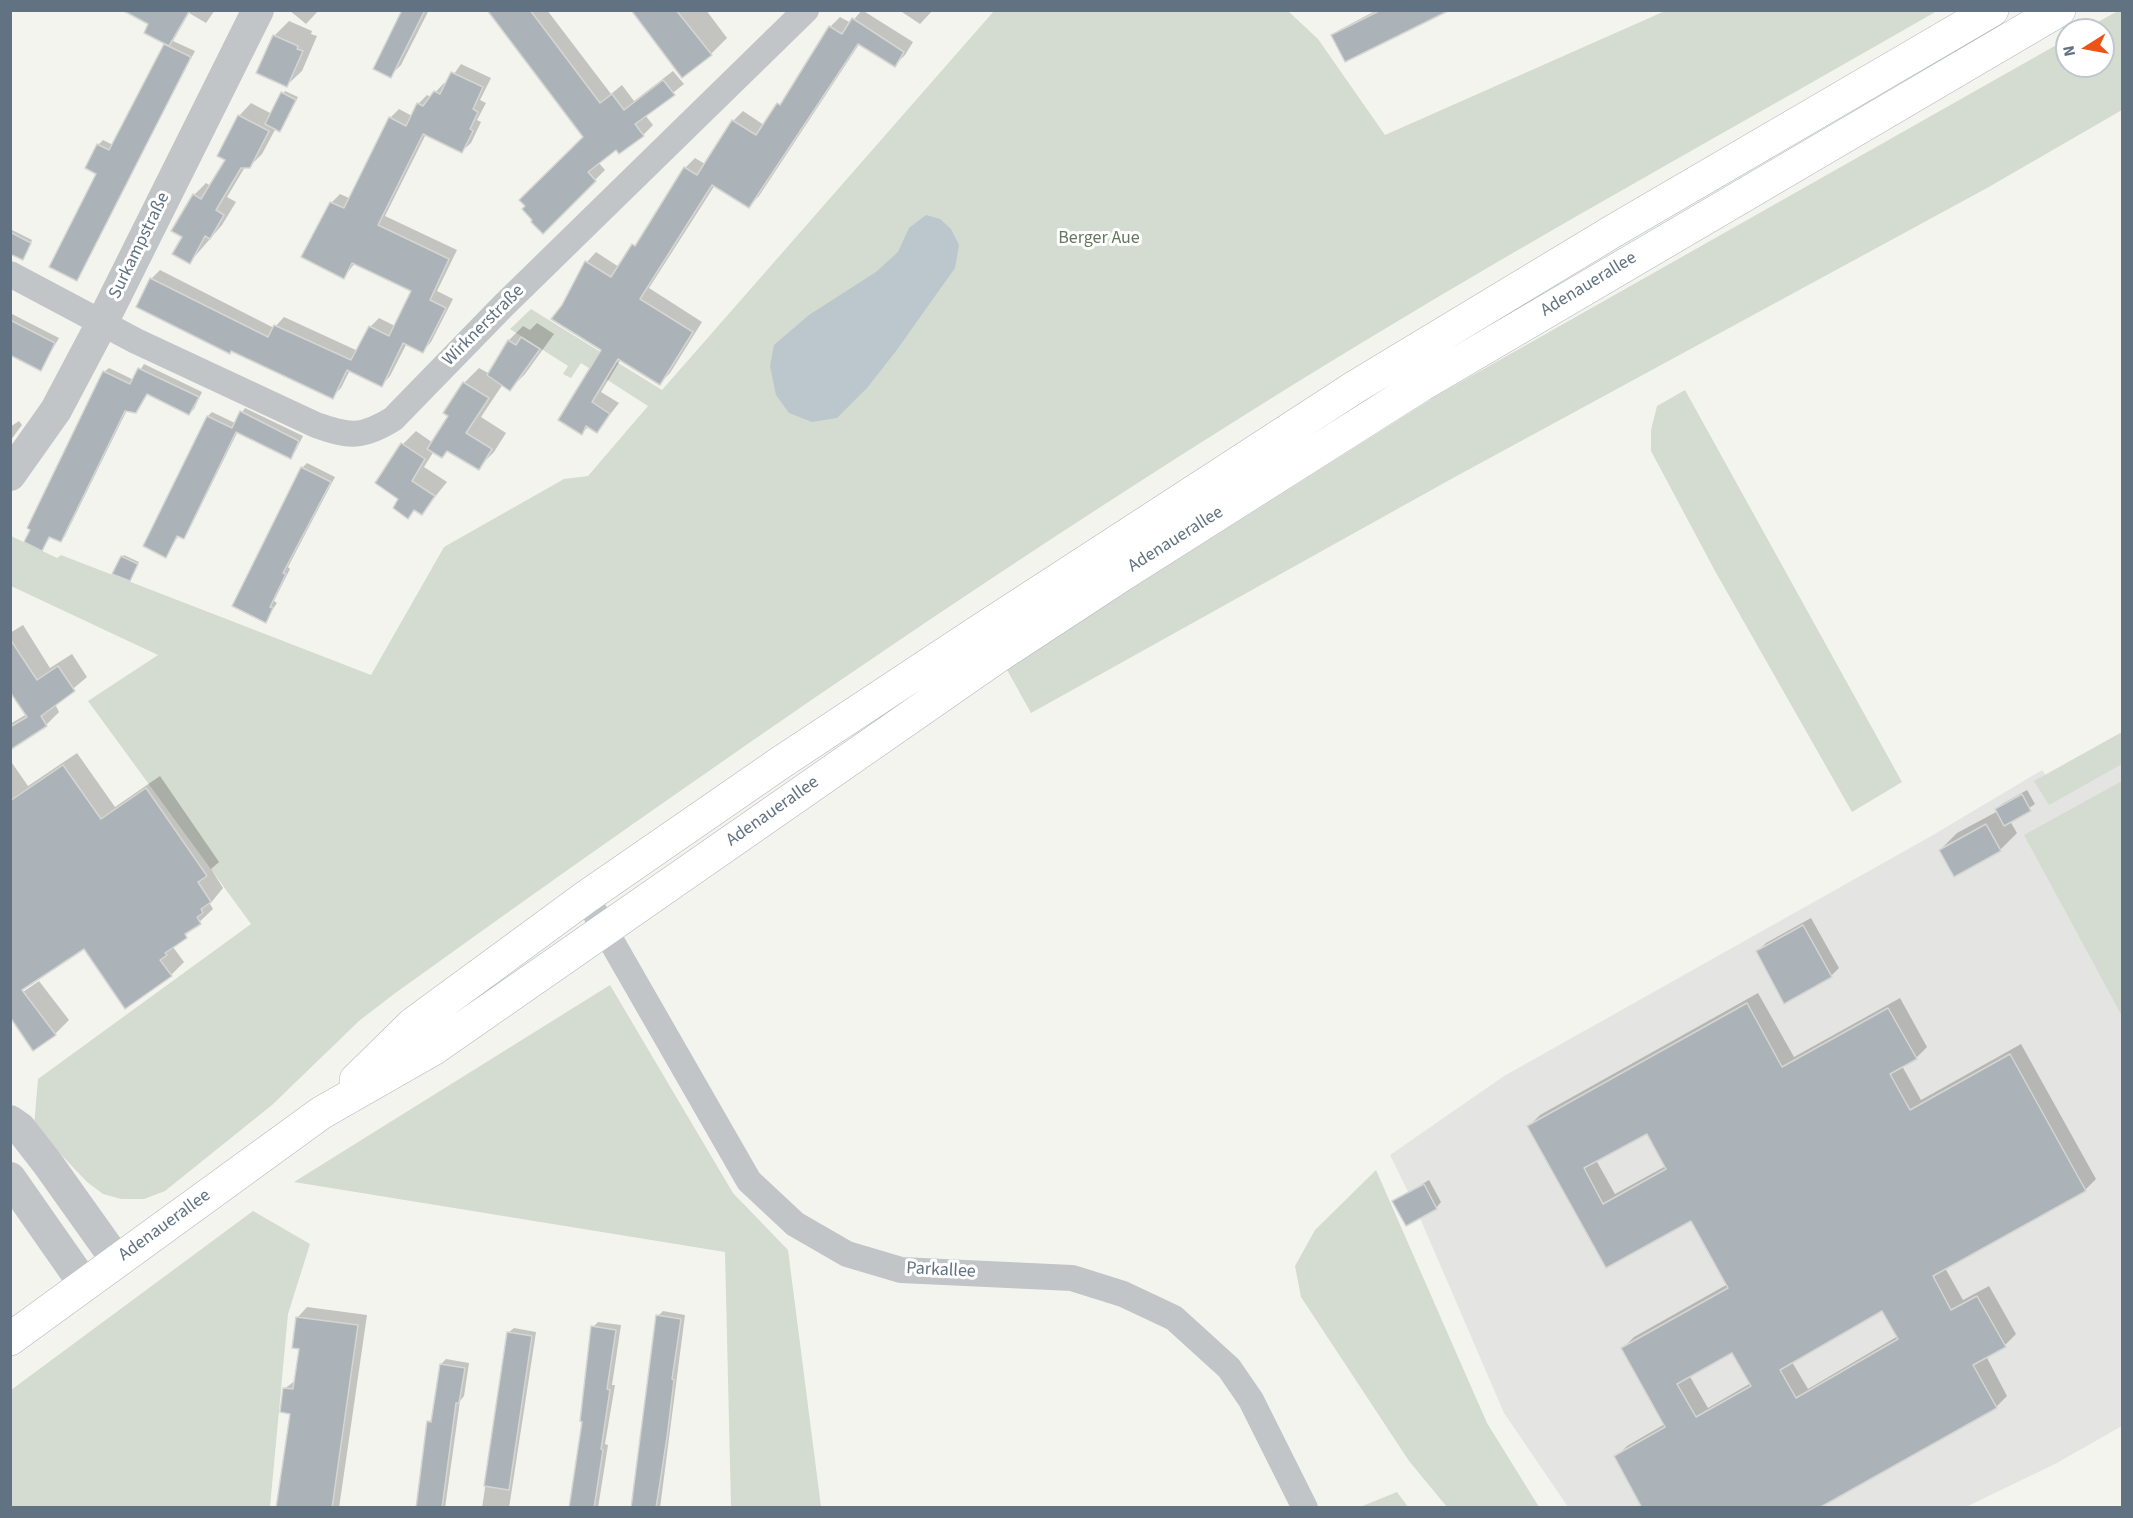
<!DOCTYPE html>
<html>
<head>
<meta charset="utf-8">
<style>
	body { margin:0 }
	#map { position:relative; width:2133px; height:1518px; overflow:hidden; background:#f4f4ef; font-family:"Source Sans 3",sans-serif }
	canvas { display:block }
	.frame { position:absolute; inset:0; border:12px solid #617282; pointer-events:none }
	.north { position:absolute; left:2055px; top:18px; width:60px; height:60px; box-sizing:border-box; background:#fff; border:2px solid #c0c7cd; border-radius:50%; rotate:259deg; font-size:16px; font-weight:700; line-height:24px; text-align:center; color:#617282 }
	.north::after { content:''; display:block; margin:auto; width:21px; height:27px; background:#ed5316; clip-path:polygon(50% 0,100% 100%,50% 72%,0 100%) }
</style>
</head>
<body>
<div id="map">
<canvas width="2133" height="1518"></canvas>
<div class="frame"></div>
<div class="north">N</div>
</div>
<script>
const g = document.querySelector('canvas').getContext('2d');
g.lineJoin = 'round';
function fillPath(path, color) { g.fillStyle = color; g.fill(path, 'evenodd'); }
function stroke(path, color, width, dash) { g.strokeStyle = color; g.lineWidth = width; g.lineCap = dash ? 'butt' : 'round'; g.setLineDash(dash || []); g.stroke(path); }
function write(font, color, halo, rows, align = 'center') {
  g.font = font + ' "Source Sans 3",sans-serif'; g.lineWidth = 6; g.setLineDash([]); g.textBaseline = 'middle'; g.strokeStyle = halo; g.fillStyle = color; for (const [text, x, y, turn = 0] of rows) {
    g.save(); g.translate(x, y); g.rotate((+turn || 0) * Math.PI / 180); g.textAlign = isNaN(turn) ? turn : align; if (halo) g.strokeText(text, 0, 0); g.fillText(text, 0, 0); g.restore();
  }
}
fillPath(new Path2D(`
	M 2122,758 L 2122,1426 L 2057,1463 L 1966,1507 L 1568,1507 L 1504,1413 L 1413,1202 L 1390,1155 L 1504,1076 L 1933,835 L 2042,770 L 2059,792 Z`), '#e4e5e3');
fillPath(new Path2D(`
	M 994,11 L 1288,11 L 1318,39 L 1385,135 L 1665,11 L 1937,11 C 1746,121 1552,227 1363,342 C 1030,544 710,767 394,994 L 359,1021 L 272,1105 L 165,1191 L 144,1199 L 121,1199 L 103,1194 L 87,1182 L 34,1126 L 38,1079 L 251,924 L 88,701 L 158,655 L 11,586 L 11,536 L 57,558 L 61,555 L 371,675 L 444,547 L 564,479 L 588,476 L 648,406 L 581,363 L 571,378 L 563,374 L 568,366 L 510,329 L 531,309 L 662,390 Z
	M 2118,11 L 2122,11 L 2122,110 L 1987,188 L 1453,478 L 1031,713 L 1006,668 L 1436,396 L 2067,39 L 2067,66 L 2103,66 L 2103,30 L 2083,30 Z
	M 1685,390 L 1902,782 L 1852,812 L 1715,571 L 1651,451 L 1651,430 L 1657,406 Z
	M 2122,732 L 2122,764 L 2049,805 L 2034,781 Z
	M 2122,781 L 2122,1016 L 2024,835 Z
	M 610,985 L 733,1193 L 788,1250 L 821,1507 L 731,1507 L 725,1252 L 294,1182 Z
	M 1376,1170 L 1487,1423 L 1539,1507 L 1447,1507 L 1409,1461 L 1301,1297 L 1295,1266 L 1315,1230 Z
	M 253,1211 L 310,1244 L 288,1314 L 270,1507 L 11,1507 L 11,1390 Z
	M 1397,1492 L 1408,1507 L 1360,1507 Z`), '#d4dbd0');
fillPath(new Path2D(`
	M 926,215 L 940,219 L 951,229 L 959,245 L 955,268 L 896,351 L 867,388 L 837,418 L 812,422 L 789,413 L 776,395 L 770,366 L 774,345 L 809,315 L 876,272 L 898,252 L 909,228 Z`), '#bbc7cc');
fillPath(new Path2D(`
	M 159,10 L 215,10 L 206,23 L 189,13 L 173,41 L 195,51 L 76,279 L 98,174 L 98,145 L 103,140 L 113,145 L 167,43 Z
	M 289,10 L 319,10 L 306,24 Z
	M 401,10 L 429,10 L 401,65 L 390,76 L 403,12 Z
	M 489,10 L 547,10 L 611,94 L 622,85 L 634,101 L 673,71 L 684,84 L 645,115 L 653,125 L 643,135 L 616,148 L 598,162 L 605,170 L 543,232 L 585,137 Z
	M 633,10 L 706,10 L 727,38 L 711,54 Z
	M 862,10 L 913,42 L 905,55 L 895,65 L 860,43 L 759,196 L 749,206 L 715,185 L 649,288 L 702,322 L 670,373 L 660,383 L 621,359 L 601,392 L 619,403 L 597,431 L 589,426 L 582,433 L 603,350 L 563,306 L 587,262 L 596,252 L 619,267 L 643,235 L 685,168 L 695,158 L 705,164 L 733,121 L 743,111 L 764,125 L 789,93 L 830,27 L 840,17 L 851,23 Z
	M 899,10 L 933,10 L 920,24 Z
	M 1377,10 L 1447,10 L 1333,35 L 1339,30 Z
	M 289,21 L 312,31 L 311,34 L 317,36 L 302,71 L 287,85 L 274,36 Z
	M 461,64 L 491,78 L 480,100 L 486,103 L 477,120 L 481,122 L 471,143 L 462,151 L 426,134 L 385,216 L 457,250 L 437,291 L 453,299 L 431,342 L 423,351 L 407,343 L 390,376 L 382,385 L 350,370 L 341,388 L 332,397 L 151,279 L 160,270 L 274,328 L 284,317 L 358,351 L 370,327 L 379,318 L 395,326 L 413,290 L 355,263 L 344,277 L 331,203 L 340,194 L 351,199 L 390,118 L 399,109 L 412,116 L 418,104 L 427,95 L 431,97 L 444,83 L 447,84 Z
	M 285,91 L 298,97 L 282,128 L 280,130 L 276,128 L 262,154 L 249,167 L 245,167 L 227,197 L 236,202 L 222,225 L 190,262 L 184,237 L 194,195 L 206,183 L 211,186 L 227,159 L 239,116 L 251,103 L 272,114 Z
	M 10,229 L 32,240 L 25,256 L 10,252 Z
	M 10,313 L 59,338 L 41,369 L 10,353 Z
	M 537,323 L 554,334 L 525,374 L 510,389 L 503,384 L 481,417 L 506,433 L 494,452 L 478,468 L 449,450 L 442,456 L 434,451 L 424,467 L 447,482 L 422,513 L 415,509 L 408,517 L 400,499 L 403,444 L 416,431 L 433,443 L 450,416 L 464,383 L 479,368 L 490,374 L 509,340 L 523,326 L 530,330 Z
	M 144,364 L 202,392 L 194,409 L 189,414 L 148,393 L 136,411 L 127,410 L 65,536 L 61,541 L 51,536 L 42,549 L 104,372 L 109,368 L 134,380 Z
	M 245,408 L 303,436 L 295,452 L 290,457 L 238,431 L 188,532 L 184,537 L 179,535 L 166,556 L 208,416 L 212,412 L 235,423 Z
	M 19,421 L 22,425 L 10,441 L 10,427 Z
	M 307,463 L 335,477 L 288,567 L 290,569 L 274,601 L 277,603 L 265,621 L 302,468 Z
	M 124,555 L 139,562 L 131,577 L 122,557 Z
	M 23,625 L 50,668 L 72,654 L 87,677 L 55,704 L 59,712 L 46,725 L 10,748 L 10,724 L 27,714 L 10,690 L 10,633 Z
	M 77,753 L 115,807 L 160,776 L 219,862 L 211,869 L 223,888 L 210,904 L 213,909 L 173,947 L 184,962 L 171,975 L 85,947 L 10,993 L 10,760 L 28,786 Z
	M 2027,790 L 2035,804 L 2010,821 L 2017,833 L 2000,850 L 1940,850 L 1957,833 L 1998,811 L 2002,804 Z
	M 1811,918 L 1839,968 L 1831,976 L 1757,952 L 1766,943 Z
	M 39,981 L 69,1020 L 55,1034 L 20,994 Z
	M 1758,993 L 1794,1057 L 1900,998 L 1927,1047 L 1916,1058 L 1902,1066 L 1921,1100 L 2021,1044 L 2096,1179 L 2085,1190 L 1945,1268 L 1963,1300 L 1989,1286 L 2016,1334 L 2005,1345 L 1986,1356 L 2007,1396 L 1996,1407 L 1816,1508 L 1616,1457 L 1627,1446 L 1665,1424 L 1623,1348 L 1634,1337 L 1728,1284 L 1692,1219 L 1607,1266 L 1529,1126 L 1540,1115 ZM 1648,1132 L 1666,1166 L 1615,1194 L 1596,1160 ZM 1883,1309 L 1898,1336 L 1808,1389 L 1792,1362 ZM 1732,1350 L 1751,1383 L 1708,1408 L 1689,1375 Z
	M 1429,1180 L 1441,1202 L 1436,1208 L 1394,1201 Z
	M 307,1307 L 367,1315 L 339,1508 L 278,1508 L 291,1413 L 284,1389 L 296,1380 L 301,1347 L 298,1317 Z
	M 663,1311 L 685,1315 L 660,1508 L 632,1508 L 658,1316 Z
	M 598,1322 L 621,1325 L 612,1385 L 615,1385 L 605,1444 L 608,1445 L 598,1508 L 570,1508 L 584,1421 L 593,1327 Z
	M 514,1328 L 536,1332 L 509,1508 L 482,1508 L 508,1333 Z
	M 446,1359 L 469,1363 L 464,1396 L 460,1401 L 445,1508 L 417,1508 L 429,1422 L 433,1417 L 441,1364 Z`), '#0003');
const building = new Path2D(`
	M 122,10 L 190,10 L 169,46 L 144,33 L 148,24 Z
	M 402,10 L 425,10 L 391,78 L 373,69 Z
	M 487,10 L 530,10 L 600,103 L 612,94 L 624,110 L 663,80 L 675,95 L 635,124 L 644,136 L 619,154 L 616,150 L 588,172 L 596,181 L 543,234 L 531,222 L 532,220 L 522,209 L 525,206 L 519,200 L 583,137 Z
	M 631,10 L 676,10 L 712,55 L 682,78 Z
	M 1381,10 L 1450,10 L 1345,62 L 1331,35 Z
	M 852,18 L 904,52 L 895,67 L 858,44 L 749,208 L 712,185 L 640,299 L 693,332 L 660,385 L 618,359 L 592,402 L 610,414 L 597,433 L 586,426 L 582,435 L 558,420 L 601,350 L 551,319 L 562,305 L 585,261 L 611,277 L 632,244 L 635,246 L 684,167 L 697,175 L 732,120 L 756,135 L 777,103 L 780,105 L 829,26 L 842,34 Z
	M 273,35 L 298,46 L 297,49 L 303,51 L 287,87 L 256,73 Z
	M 164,44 L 191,57 L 77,281 L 49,267 L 96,174 L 85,168 L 97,144 L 109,150 Z
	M 451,72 L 483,87 L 473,109 L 478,112 L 470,129 L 473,131 L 462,153 L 423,134 L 378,225 L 449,259 L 430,300 L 446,308 L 423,353 L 403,343 L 382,387 L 347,370 L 333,399 L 231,351 L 230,354 L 136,307 L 150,278 L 268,337 L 274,325 L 351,360 L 369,326 L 389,336 L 411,291 L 352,263 L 344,279 L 301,257 L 330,202 L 344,208 L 389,117 L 406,126 L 417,103 L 423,106 L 434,91 L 440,94 Z
	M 281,92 L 296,100 L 280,132 L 265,124 Z
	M 238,115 L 269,131 L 250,168 L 241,168 L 216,210 L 224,215 L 210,239 L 205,236 L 190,264 L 172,254 L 182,237 L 171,231 L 193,194 L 201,199 L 225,160 L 217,156 Z
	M 10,232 L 31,243 L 23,260 L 10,254 Z
	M 10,320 L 55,343 L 41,371 L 10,355 Z
	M 521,337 L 540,349 L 510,391 L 487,375 L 508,340 L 516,345 Z
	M 138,368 L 199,397 L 189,415 L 147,394 L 136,413 L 125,411 L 61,542 L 49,537 L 42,551 L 24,542 L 30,530 L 27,528 L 103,371 L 130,384 Z
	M 463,382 L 489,398 L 466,433 L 492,449 L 479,470 L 447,451 L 442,458 L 427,449 L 448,416 L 443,413 Z
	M 240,411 L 299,441 L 291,459 L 236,432 L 184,539 L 177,536 L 166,558 L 143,546 L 207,416 L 232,428 Z
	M 401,443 L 425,459 L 412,481 L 435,496 L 422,515 L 414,510 L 408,519 L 393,508 L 398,499 L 375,483 Z
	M 301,467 L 331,482 L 283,573 L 286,574 L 270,607 L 273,608 L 266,623 L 232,606 Z
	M 121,556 L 138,564 L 130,581 L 112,574 Z
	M 10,639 L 37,680 L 58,666 L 75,691 L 41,716 L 47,726 L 10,750 L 10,727 L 27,717 L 10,692 Z
	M 63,765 L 101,819 L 146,788 L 207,876 L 198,882 L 211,902 L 201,909 L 203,913 L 197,917 L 201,924 L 185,934 L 187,938 L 165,953 L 167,955 L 160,960 L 172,976 L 125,1009 L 84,949 L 22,990 L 56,1035 L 33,1051 L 10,1017 L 10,801 Z
	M 2022,794 L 2031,811 L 2004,826 L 1995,809 Z
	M 1986,824 L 2001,851 L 1954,877 L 1939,850 Z
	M 1803,925 L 1832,977 L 1784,1004 L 1756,951 Z
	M 1747,1003 L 1782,1067 L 1888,1008 L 1917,1059 L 1890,1074 L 1910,1110 L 2010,1054 L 2086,1191 L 1933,1276 L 1951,1310 L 1977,1296 L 2006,1347 L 1973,1365 L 1997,1408 L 1819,1508 L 1642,1508 L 1614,1456 L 1665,1427 L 1621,1348 L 1728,1288 L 1691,1221 L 1606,1268 L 1527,1126 ZM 1647,1134 L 1666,1169 L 1603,1204 L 1584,1168 ZM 1882,1311 L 1898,1339 L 1796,1398 L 1780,1370 ZM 1732,1353 L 1751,1386 L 1696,1417 L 1677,1384 Z
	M 1424,1184 L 1437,1209 L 1406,1226 L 1392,1201 Z
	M 656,1315 L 681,1319 L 672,1379 L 674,1380 L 667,1437 L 656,1508 L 631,1508 Z
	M 296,1317 L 358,1325 L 332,1508 L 276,1508 L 290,1414 L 280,1412 L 283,1388 L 293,1389 L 299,1349 L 292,1348 Z
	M 591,1326 L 616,1330 L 607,1389 L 610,1390 L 601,1449 L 603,1450 L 594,1508 L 569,1508 L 582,1422 L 580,1421 Z
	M 507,1332 L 532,1336 L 509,1490 L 484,1486 Z
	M 440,1364 L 465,1368 L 459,1403 L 456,1403 L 442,1508 L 416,1508 L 427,1421 L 431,1422 Z`);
fillPath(building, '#abb2b8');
stroke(building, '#d5d5d2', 1.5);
const secondary = new Path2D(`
	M 356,1080 L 413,1024 L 586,897 L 780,763 L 975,634 L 1355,387 L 1615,230 L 1992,10
	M 10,1339 L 321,1113 L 433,1049 L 998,656 L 1120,576 L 1421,385 L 2059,10`);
stroke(secondary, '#b3b8bd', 34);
stroke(new Path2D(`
	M 10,274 L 136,341 L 316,425 C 350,437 362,438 393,419 L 504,305 L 806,10
	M 586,897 L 749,1181 L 795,1224 L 847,1254 L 901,1270 L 1072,1278 L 1123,1294 L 1174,1318 L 1229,1368 L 1251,1400 L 1305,1508`), '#c1c5c8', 26);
stroke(new Path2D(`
	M 10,475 L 56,410 L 102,323 L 258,10
	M 10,1121 L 20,1128 L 48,1164 L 117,1261
	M 10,1178 L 84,1284`), '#c1c5c8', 32);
stroke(secondary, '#fff', 33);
write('18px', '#647960', '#fff', [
	["Berger Aue",1099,239]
]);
write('18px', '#617282', '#fff', [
	["Surkampstraße",140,246,-64],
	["Adenauerallee",1589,285,-31],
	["Wirknerstraße",484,326,-45],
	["Adenauerallee",1176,540,-32],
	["Adenauerallee",773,812,-35],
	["Adenauerallee",165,1226,-36],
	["Parkallee",941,1271,3]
]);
</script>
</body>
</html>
